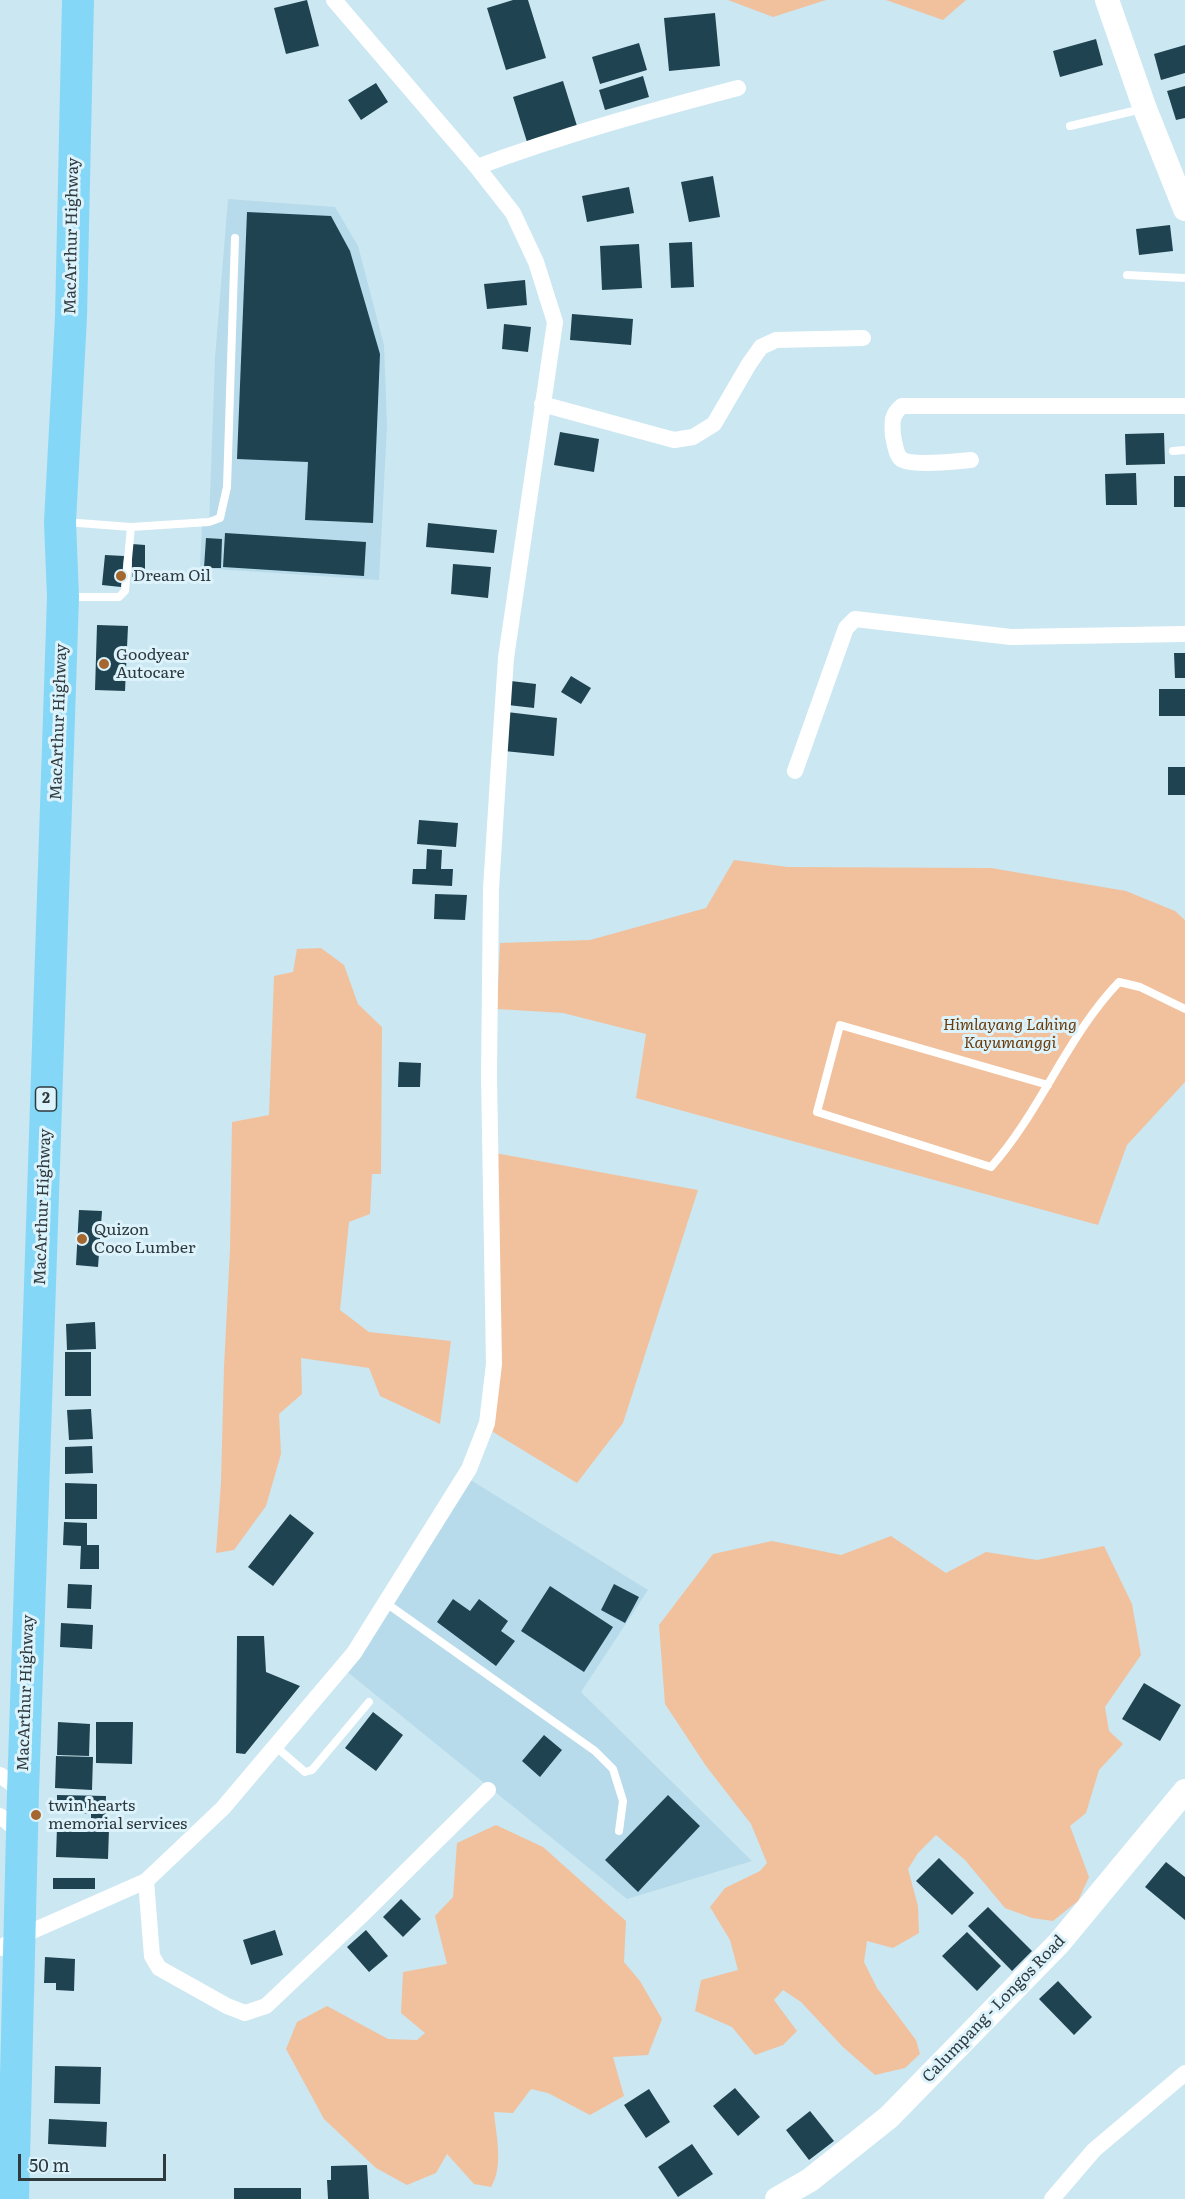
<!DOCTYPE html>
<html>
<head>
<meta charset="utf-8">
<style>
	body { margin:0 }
	#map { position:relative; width:1185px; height:2199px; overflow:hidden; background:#cbe7f2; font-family:Literata,serif }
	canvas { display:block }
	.scale { position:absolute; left:18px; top:2154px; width:148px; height:27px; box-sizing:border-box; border:3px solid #2f3a3f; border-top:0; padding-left:8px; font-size:18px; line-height:21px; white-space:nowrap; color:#2f3a3f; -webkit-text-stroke:4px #ddf3fc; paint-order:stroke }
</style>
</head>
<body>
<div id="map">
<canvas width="1185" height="2199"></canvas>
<div class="scale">50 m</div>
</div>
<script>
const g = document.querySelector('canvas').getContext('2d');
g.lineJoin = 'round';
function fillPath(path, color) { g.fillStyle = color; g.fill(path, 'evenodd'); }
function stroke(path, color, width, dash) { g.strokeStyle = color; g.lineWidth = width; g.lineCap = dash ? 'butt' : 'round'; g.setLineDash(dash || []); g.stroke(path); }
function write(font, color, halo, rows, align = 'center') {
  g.font = font + ' Literata,serif'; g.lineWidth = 6; g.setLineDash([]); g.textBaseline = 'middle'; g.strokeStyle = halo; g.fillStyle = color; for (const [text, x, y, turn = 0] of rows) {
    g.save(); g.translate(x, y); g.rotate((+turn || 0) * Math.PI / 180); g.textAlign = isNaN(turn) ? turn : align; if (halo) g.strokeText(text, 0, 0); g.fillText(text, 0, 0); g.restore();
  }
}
fillPath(new Path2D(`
	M 228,199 L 335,207 L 358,246 L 384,345 L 387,426 L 379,580 L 200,568 L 202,526 L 209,525 L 215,358 Z
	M 469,1479 L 648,1590 L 581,1692 L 752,1861 L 627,1899 L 345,1670 Z`), '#b7dbea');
fillPath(new Path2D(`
	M 728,0 L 826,0 L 773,17 Z
	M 886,0 L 966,0 L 943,20 Z
	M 734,860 L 788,867 L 991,868 L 1126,891 L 1175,911 L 1185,920 L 1185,1082 L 1127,1145 L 1098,1225 L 636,1098 L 646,1034 L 563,1013 L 497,1009 L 500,943 L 590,940 L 706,908 Z
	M 321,948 L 344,965 L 358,1004 L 382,1027 L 381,1174 L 372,1174 L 370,1214 L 349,1222 L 340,1310 L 369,1332 L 451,1341 L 440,1424 L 380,1396 L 369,1368 L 301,1358 L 302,1394 L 279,1414 L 281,1454 L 266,1506 L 234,1550 L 216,1553 L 221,1482 L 224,1367 L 230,1249 L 232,1122 L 269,1115 L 274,976 L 293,972 L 297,949 Z
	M 495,1153 L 698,1190 L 623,1423 L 577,1483 L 493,1432 L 496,1303 Z
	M 891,1536 L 946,1573 L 986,1552 L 1037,1560 L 1104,1546 L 1132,1604 L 1141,1655 L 1105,1707 L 1109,1731 L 1123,1744 L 1099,1770 L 1086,1813 L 1070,1826 L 1089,1877 L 1078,1901 L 1053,1921 L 1032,1918 L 1005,1908 L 965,1860 L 936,1835 L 918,1853 L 908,1869 L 918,1906 L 919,1933 L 893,1948 L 867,1941 L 864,1962 L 877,1988 L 916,2040 L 920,2054 L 905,2068 L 875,2075 L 843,2047 L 801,2002 L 783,1990 L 774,2000 L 797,2031 L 783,2045 L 755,2055 L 732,2027 L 695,2011 L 701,1980 L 738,1970 L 730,1940 L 710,1907 L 725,1888 L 760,1871 L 767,1863 L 751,1824 L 706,1766 L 665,1704 L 659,1625 L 713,1554 L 772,1541 L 841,1555 Z
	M 496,1825 L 543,1847 L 626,1921 L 624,1962 L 640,1981 L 662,2019 L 648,2055 L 613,2057 L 624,2096 L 590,2115 L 548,2093 L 531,2089 L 513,2113 L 494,2112 C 496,2136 504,2166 491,2187 L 474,2184 L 447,2154 L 436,2173 L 407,2185 L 376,2168 L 324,2119 L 286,2049 L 297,2022 L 327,2006 L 388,2039 L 417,2040 L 425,2033 L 401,2013 L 403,1972 L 447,1964 L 435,1916 L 453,1897 L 457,1843 Z`), '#f1c19d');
fillPath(new Path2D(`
	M 307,0 L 319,46 L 286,54 L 274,8 Z
	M 513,0 L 528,0 L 546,58 L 506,70 L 487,8 Z
	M 715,13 L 720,66 L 669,71 L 664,18 Z
	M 1096,39 L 1103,65 L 1060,77 L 1053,51 Z
	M 639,43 L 647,70 L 600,84 L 592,57 Z
	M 1185,45 L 1185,73 L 1161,80 L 1154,54 Z
	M 643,76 L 649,97 L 605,110 L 599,90 Z
	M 563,81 L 577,126 L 527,142 L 513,97 Z
	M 376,83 L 388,102 L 361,120 L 348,100 Z
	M 1185,86 L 1185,118 L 1176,120 L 1167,91 Z
	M 713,176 L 720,217 L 689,222 L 681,182 Z
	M 629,187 L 634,213 L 587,222 L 582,196 Z
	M 247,212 L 331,216 L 350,251 L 380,354 L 373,523 L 305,520 L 308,462 L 237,459 Z
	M 1170,225 L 1173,251 L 1139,255 L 1136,229 Z
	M 692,242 L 694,287 L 671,288 L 669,243 Z
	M 639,244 L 642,288 L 602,290 L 600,246 Z
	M 525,280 L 527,305 L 487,309 L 484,284 Z
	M 572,314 L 633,319 L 631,345 L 570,340 Z
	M 504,324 L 531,327 L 528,352 L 502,349 Z
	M 560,432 L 599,439 L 594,472 L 554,465 Z
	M 1164,433 L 1165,464 L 1126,465 L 1125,434 Z
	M 1136,473 L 1137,505 L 1106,505 L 1105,474 Z
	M 1174,476 L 1185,476 L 1185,507 L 1174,507 Z
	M 428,523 L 497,530 L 494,553 L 426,547 Z
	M 225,533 L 366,542 L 364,576 L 223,567 Z
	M 206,538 L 222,539 L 221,568 L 204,568 Z
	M 132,544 L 145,545 L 145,577 L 132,577 Z
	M 105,555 L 124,556 L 121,587 L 102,585 Z
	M 453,564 L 491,567 L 488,598 L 451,594 Z
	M 97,625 L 128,626 L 125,691 L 95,690 Z
	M 1174,653 L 1185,653 L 1185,678 L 1175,678 Z
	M 571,676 L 591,688 L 581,704 L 561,692 Z
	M 511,681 L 536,684 L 534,708 L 508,705 Z
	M 1159,689 L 1185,689 L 1185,716 L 1159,716 Z
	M 507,712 L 557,718 L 554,756 L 504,751 Z
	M 1168,767 L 1185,767 L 1185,795 L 1168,795 Z
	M 419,820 L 458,823 L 456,847 L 417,844 Z
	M 427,849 L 442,850 L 441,869 L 453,869 L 452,886 L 412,884 L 413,869 L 426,869 Z
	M 435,894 L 467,895 L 465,920 L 434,919 Z
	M 399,1062 L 421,1063 L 420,1087 L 398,1087 Z
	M 79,1210 L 102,1211 L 98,1267 L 76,1265 Z
	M 95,1322 L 96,1349 L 67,1350 L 66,1324 Z
	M 65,1352 L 91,1352 L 91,1396 L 65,1396 Z
	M 91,1409 L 93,1439 L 69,1440 L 67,1410 Z
	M 92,1446 L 93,1473 L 65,1474 L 65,1447 Z
	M 65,1483 L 97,1484 L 97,1519 L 65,1519 Z
	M 290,1514 L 314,1533 L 273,1586 L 248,1567 Z
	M 64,1522 L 87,1523 L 87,1545 L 99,1545 L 99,1569 L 80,1569 L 81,1546 L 63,1545 Z
	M 68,1584 L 92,1585 L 91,1609 L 67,1608 Z
	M 614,1584 L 639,1597 L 625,1623 L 601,1610 Z
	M 550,1586 L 613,1627 L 584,1672 L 521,1631 Z
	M 453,1599 L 470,1611 L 479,1599 L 508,1621 L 501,1631 L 515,1641 L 496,1666 L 437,1622 Z
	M 61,1623 L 93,1625 L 92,1649 L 60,1647 Z
	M 237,1636 L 264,1636 L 266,1672 L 300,1686 L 245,1754 L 236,1753 Z
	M 1144,1683 L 1181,1705 L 1160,1741 L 1122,1719 Z
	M 373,1712 L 403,1735 L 376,1771 L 345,1748 Z
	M 58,1722 L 90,1724 L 89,1756 L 57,1755 Z
	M 96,1722 L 133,1722 L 132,1764 L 96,1763 Z
	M 544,1735 L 562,1750 L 540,1777 L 522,1761 Z
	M 56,1756 L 93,1757 L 92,1790 L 55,1788 Z
	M 57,1795 L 106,1796 L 105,1827 L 91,1827 L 91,1814 L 57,1813 Z
	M 668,1795 L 700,1826 L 638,1892 L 605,1860 Z
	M 57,1827 L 109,1829 L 108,1859 L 56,1857 Z
	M 939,1858 L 974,1893 L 952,1915 L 916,1881 Z
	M 1166,1862 L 1185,1877 L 1185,1920 L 1145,1887 Z
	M 53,1878 L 95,1878 L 95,1889 L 53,1889 Z
	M 401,1899 L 421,1919 L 403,1937 L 383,1917 Z
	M 988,1907 L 1032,1951 L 1012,1971 L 968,1926 Z
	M 275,1930 L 283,1955 L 251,1965 L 243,1940 Z
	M 366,1930 L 388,1956 L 369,1972 L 347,1947 Z
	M 967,1932 L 1001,1966 L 977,1991 L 942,1956 Z
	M 45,1957 L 75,1959 L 74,1991 L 56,1990 L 56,1983 L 44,1983 Z
	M 1058,1981 L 1092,2017 L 1074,2035 L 1039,1999 Z
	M 55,2066 L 101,2067 L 100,2104 L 54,2103 Z
	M 735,2088 L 760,2117 L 738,2136 L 713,2106 Z
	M 649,2089 L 670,2122 L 646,2138 L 624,2105 Z
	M 810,2111 L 834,2141 L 809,2160 L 786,2130 Z
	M 49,2119 L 107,2122 L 106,2147 L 48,2144 Z
	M 692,2144 L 713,2174 L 678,2197 L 658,2167 Z
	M 367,2165 L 369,2199 L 328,2199 L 327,2180 L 331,2180 L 331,2166 Z
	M 234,2188 L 301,2188 L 301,2199 L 234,2199 Z`), '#1f4350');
stroke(new Path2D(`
	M 1070,126 L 1142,109
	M 1127,275 L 1185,278
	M 1173,451 L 1185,450
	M 65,522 L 131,527 L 209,522 L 220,518 L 227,487 L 235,238
	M 69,597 L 119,597 L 125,591 L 131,527
	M 1048,1085 L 840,1025 L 817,1112 L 991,1167 C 1041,1111 1067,1036 1119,982 L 1140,987 L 1185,1009
	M 386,1603 L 595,1751 L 613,1769 L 623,1801 L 619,1831
	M 275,1746 L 305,1772 L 312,1770 L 369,1702`), '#fff', 8);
stroke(new Path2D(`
	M 477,167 C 563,135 650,111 738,88
	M 542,404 L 674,440 L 693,437 L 714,424 L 749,364 L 761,347 L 776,340 L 863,338
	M 971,460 C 957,461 909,467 900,458 C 895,452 895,443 893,436 C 892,422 891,415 902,406 L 1185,406
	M 795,771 L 846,628 L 855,619 L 1011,637 L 1185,634
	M 0,1775 L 23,1792
	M 0,1816 L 22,1834
	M 146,1881 L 152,1956 L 159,1968 L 227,2006 L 245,2013 L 266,2006 L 361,1916 L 488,1790
	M 0,1948 L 19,1937 L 146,1881 L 223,1808 L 354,1653 L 469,1469 L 487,1423 L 494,1364 L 489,1075 L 491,889 L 499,762 L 506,658 L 555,322 L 536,262 L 513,213 L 477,167 L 334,0
	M 1052,2199 L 1094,2150 L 1185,2073`), '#fff', 16);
stroke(new Path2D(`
	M 1107,0 L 1145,109 L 1185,209
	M 777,2199 L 810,2180 L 889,2117 L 1059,1943 L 1185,1791`), '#fff', 24);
stroke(new Path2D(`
	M 13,2199 L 23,1792 L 63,597 L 60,522 L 71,317 L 78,0`), '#85d7f7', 32);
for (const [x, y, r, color] of [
	[121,576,6,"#a6672f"],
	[104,664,6,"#a6672f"],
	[82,1239,6,"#a6672f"],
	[36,1815,6,"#a6672f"]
]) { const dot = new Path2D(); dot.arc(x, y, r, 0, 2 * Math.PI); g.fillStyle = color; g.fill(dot); stroke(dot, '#ddf3fc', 2); }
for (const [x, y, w] of [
	[46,1099,21]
]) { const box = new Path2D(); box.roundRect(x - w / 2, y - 12, w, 24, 4.5); g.fillStyle = '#ddf3fc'; g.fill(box); stroke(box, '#2f3a3f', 1.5); }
write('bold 15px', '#2f3a3f', null, [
	["2",46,1099]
]);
write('16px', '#2f3a3f', '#ddf3fc', [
	["MacArthur Highway",72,236,-89],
	["MacArthur Highway",59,722,-88],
	["MacArthur Highway",43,1207,-88],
	["MacArthur Highway",26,1693,-88],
	["Calumpang - Longos Road",994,2009,-46]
]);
write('16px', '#2f3a3f', '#ddf3fc', [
	["Dream Oil",133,576],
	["Goodyear",116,655],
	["Autocare",116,673],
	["Quizon",94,1230],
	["Coco Lumber",94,1248],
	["twin hearts",48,1806],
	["memorial services",48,1824]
], 'left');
write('italic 16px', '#6a3a09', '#ddf3fc', [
	["Himlayang Lahing",1010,1025],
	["Kayumanggi",1010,1043]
]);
</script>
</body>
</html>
